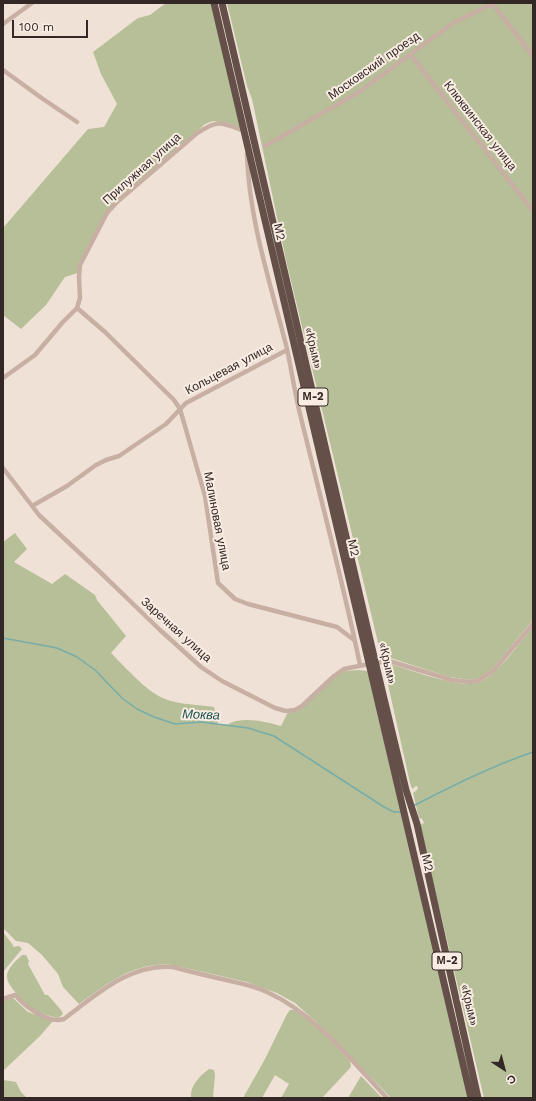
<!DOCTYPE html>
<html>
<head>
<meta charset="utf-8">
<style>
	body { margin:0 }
	#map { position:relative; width:536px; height:1101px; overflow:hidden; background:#f0e1d7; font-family:"Work Sans",sans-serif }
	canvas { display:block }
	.frame { position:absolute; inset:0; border:4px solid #332825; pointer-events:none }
	.north { position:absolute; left:484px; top:1049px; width:40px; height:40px; -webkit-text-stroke:3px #f8ece3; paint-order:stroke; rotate:144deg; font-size:11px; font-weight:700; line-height:16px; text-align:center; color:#332825 }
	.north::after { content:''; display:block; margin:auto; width:14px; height:18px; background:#332825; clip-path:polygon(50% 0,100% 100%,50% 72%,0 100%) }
	.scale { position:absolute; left:12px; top:20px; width:76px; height:18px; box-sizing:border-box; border:2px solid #332825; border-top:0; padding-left:5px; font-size:12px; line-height:14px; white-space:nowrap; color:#332825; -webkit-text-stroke:3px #f8ece3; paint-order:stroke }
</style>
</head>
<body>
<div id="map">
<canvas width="536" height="1101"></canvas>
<div class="frame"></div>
<div class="north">С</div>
<div class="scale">100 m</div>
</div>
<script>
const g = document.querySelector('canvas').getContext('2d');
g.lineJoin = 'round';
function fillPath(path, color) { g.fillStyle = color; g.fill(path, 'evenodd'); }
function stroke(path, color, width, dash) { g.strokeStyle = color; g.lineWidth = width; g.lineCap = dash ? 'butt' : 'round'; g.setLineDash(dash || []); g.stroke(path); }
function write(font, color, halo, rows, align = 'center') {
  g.font = font + ' "Work Sans",sans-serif'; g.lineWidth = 4; g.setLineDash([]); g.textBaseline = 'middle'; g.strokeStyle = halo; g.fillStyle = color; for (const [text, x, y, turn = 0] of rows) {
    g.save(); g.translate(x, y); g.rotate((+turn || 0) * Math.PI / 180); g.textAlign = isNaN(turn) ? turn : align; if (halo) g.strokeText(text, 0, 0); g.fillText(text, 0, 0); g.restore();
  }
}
fillPath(new Path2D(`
	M 166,3 L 215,3 L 244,129 L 238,128 L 229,123 L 222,122 L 213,121 L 205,124 L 107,213 L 78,273 L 65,277 L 46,305 L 21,329 L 3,315 L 3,228 L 88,129 L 104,127 L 117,104 L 101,74 L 93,52 L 138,18 L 150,15 Z
	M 227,3 L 533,3 L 533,620 L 492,669 L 480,678 L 471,680 L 450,677 L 381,655 L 286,260 L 252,99 L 247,86 Z
	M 15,533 L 27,549 L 14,562 L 52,584 L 65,574 L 95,595 L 97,600 L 126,636 L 111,653 C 123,665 143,687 157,695 C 173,705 195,704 214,707 L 218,724 C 230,726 226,724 236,721 C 251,718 267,722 281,726 L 287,714 L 302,706 L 335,677 L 345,671 L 359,670 L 367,671 L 371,675 L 472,1098 L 391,1098 L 325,1030 L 295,1003 L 277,993 L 247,982 L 173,965 C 135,961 108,983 79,1004 L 63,987 L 58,974 L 42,955 L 28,943 L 16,941 L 3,928 L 3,542 Z
	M 533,627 L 533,1098 L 484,1098 L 420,825 L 424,823 L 422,819 L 419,818 L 413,793 L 417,790 L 418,787 L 416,786 L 412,789 L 410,783 L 385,671 L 386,667 L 393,665 C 411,670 463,690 480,682 C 498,674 520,642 533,627 Z
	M 3,932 L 13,945 L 13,947 L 19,946 L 22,949 L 3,972 Z
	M 22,955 L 26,955 L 29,961 L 28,964 L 45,995 L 48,995 L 61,1010 L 63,1014 L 58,1018 C 50,1016 41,1014 34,1010 C 27,1006 7,986 7,977 C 6,969 17,960 22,955 Z
	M 13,998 L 28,1012 L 53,1021 L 40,1036 L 3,1071 L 3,1001 Z
	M 290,1010 L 295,1010 L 320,1030 L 350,1061 L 351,1067 L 322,1098 L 281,1098 L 289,1084 L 275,1075 L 262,1098 L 243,1098 L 265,1059 L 287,1014 Z
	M 209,1069 L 214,1070 L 215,1075 L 213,1098 L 191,1098 C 190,1085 199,1077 209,1069 Z
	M 361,1076 L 382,1098 L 348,1098 Z
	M 3,1080 L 16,1082 L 21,1092 L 27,1098 L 3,1098 Z`), '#b6bf97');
stroke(new Path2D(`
	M 3,638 L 57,648 L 77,657 L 95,670 L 123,699 L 137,709 L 154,717 L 175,724 L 201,722 L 248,728 L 274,736 L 384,807 L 394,812 L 401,812
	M 413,806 C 452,786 492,766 533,752`), '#76ada8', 1.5);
stroke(new Path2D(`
	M 492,3 L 533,56
	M 3,24 L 32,3
	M 410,54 L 533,211
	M 3,70 L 43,99 L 77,122
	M 265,146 L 359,92 L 453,23 L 494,3
	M 247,154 C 249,221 271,285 287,349 C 292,372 295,395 301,418 C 321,500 343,582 360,665
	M 77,308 L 105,332 L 174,400 L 180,409 L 205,496 L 218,583 L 235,599 L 248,604 L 337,627 L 354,640
	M 3,378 L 35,355 L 62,323 L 77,308 L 80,298 L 79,277 L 80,265 L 107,213 L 117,202 L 196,134 C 218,119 221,122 244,131
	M 3,468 L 39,515 L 100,572 L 160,630 L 201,667 L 222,681 L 275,708 L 286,711 L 295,710 L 302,706 L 334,676 L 344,669 L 369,664
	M 32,506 L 67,486 L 96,465 L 106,460 L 119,456 L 166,424 L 186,403 L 287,350
	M 376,663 L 389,661 L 452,680 L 470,682 L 478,681 L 493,671 L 533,624
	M 3,999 L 15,995 C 25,1006 47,1024 64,1019 C 96,995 130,963 173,967 C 191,972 209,976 226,980 C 240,983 255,986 267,992 C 314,1013 352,1061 387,1098`), '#c8afa3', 4.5);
stroke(new Path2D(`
	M 214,3 L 471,1098
	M 222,3 L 375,661 L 406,790 L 417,824 L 478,1098`), '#644f49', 7);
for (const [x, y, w] of [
	[313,397,30],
	[447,961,30]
]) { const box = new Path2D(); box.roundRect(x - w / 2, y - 9, w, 18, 3); g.fillStyle = '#f8ece3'; g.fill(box); stroke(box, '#332825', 1); }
write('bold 11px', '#332825', null, [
	["М-2",313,397],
	["М-2",447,961]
]);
write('12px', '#332825', '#f8ece3', [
	["Московский проезд",374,66,-35],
	["Клюквинская улица",480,126,52],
	["Прилужная улица",142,169,-42],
	["М2",279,232,77],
	["«Крым»",313,348,77],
	["Кольцевая улица",229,369,-28],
	["Малиновая улица",217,521,79],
	["М2",353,548,77],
	["Заречная улица",176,630,42],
	["«Крым»",387,663,77],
	["М2",427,863,77],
	["«Крым»",469,1005,77]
]);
write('italic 13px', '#1b5450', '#f8ece3', [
	["Моква",201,715,2]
]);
</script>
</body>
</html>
